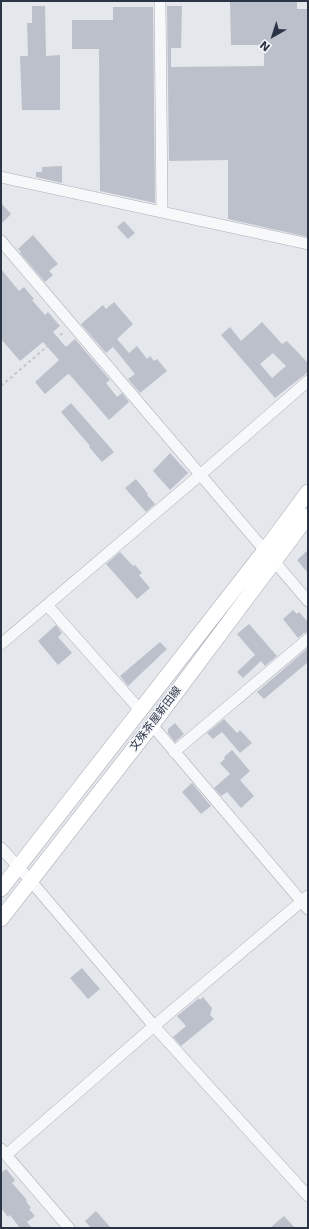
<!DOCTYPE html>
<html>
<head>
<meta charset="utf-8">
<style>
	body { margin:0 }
	#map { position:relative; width:309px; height:1229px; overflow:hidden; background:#e4e7ec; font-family:"DejaVu Sans",sans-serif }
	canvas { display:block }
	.frame { position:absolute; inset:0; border:2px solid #2b3445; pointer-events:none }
	.north { position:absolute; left:253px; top:16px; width:40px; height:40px; -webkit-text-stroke:3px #f4f6f9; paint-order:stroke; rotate:219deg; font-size:11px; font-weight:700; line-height:16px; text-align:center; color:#2b3445 }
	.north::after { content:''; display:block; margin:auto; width:14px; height:18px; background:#2b3445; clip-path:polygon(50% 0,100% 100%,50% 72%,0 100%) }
</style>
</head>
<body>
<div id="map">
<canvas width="309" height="1229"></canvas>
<div class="frame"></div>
<div class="north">N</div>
</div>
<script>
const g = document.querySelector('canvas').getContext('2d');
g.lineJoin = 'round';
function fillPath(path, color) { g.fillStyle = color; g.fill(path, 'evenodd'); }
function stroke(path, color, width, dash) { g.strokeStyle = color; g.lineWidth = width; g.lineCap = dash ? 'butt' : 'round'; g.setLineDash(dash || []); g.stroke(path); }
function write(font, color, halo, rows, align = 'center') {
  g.font = font + ' "DejaVu Sans","Noto Sans JP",sans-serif'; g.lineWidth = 3; g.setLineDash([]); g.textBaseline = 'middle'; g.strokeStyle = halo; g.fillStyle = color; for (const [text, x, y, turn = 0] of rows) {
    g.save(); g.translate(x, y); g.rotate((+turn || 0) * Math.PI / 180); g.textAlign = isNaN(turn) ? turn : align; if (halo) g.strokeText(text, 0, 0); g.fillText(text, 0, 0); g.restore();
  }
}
fillPath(new Path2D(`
	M 297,1 L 297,9 L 308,9 L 308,237 L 228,219 L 228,160 L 169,161 L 167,6 L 182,6 L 181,48 L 171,48 L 171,67 L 264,66 L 264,45 L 231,45 L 230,2 Z
	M 32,6 L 45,6 L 46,56 L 60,55 L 60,110 L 22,110 L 20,56 L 28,56 L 27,23 L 32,23 Z
	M 113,7 L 153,7 L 155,203 L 100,191 L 99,49 L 72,49 L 72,20 L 113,20 Z
	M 62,166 L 62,183 L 36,177 L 36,172 L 42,172 L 42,167 Z
	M 1,203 L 11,214 L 1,224 Z
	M 124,221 L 135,233 L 128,239 L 117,227 Z
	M 33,235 L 58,264 L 49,271 L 53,275 L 45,282 L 20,253 L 21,252 L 18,249 Z
	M 1,269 L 19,291 L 24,287 L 34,299 L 32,300 L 45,315 L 48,312 L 60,326 L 53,332 L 66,347 L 75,339 L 110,380 L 106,383 L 117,397 L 122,393 L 129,402 L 109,420 L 70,375 L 68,374 L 45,394 L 35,382 L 59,360 L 43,342 L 20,361 L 1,339 Z
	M 114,302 L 133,324 L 117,339 L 129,353 L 137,346 L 147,359 L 150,356 L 154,361 L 157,359 L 167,371 L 140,393 L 128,379 L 135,374 L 113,347 L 106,353 L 81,324 L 103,305 L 106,309 Z
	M 262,322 L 282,344 L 287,341 L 308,363 L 308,372 L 275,398 L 221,335 L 230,327 L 241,341 ZM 273,353 L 286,366 L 272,378 L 260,364 Z
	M 71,403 L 114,452 L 102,462 L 89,447 L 90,446 L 61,412 Z
	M 170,453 L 188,473 L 170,490 L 153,471 Z
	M 136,479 L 148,494 L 147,495 L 155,504 L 146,512 L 125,488 Z
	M 308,550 L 308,573 L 297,560 Z
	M 120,552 L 133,566 L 135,565 L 142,573 L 139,575 L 150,588 L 137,599 L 106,564 Z
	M 293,610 L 297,614 L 299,612 L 308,622 L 308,632 L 304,633 L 298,638 L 283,619 Z
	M 249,624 L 277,656 L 265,666 L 261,661 L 243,678 L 237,672 L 255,655 L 237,634 Z
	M 56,625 L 62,633 L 58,637 L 72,653 L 58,665 L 38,641 Z
	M 160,642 L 167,649 L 128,686 L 120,676 Z
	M 308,648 L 308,662 L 264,699 L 257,692 Z
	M 224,719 L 237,733 L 240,730 L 252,743 L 240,753 L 222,732 L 213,739 L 207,733 Z
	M 175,723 L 184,734 L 175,742 L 168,733 L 168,729 Z
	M 232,750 L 250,771 L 240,780 L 254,796 L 241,808 L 227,792 L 221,796 L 214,788 L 230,774 L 220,763 L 225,759 L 224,757 Z
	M 192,783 L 211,806 L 201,814 L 182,792 Z
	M 82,968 L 100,989 L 88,999 L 70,978 Z
	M 203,997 L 212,1008 L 210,1015 L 214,1019 L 181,1046 L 173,1037 L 186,1026 L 177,1016 L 199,998 L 200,1000 Z
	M 6,1169 L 15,1180 L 12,1183 L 27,1200 L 26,1201 L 31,1208 L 29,1209 L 35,1216 L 27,1222 L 32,1228 L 20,1228 L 10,1215 L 8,1217 L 1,1208 L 1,1173 Z
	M 96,1211 L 111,1228 L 91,1228 L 85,1221 Z
	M 284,1216 L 295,1228 L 270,1228 Z`), '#bbc0ca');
const minor = new Path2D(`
	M 160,1 L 162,212
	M 1,177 L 308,244
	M 1,241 L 308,601
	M 47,605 L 140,710
	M 1,644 L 200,475 L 308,381
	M 152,725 L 308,909
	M 174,752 L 308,639
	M 1,848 L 30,880 L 154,1026 L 308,1196
	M 1,1149 L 69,1228
	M 6,1155 L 154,1026 L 308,896`);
const secondary = new Path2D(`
	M 1,889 L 265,550 L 308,492
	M 1,919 L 152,725 L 308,516`);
stroke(minor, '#a9aeb7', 12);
stroke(secondary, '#a9aeb7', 16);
stroke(new Path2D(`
	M 1,386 L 64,332`), '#c2c5cb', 2, [3, 3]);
stroke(minor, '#f7f8fa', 11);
stroke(secondary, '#fff', 15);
write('11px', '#2b3445', '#f4f6f9', [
	["文殊茶屋新田線",156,719,-53]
]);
</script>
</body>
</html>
